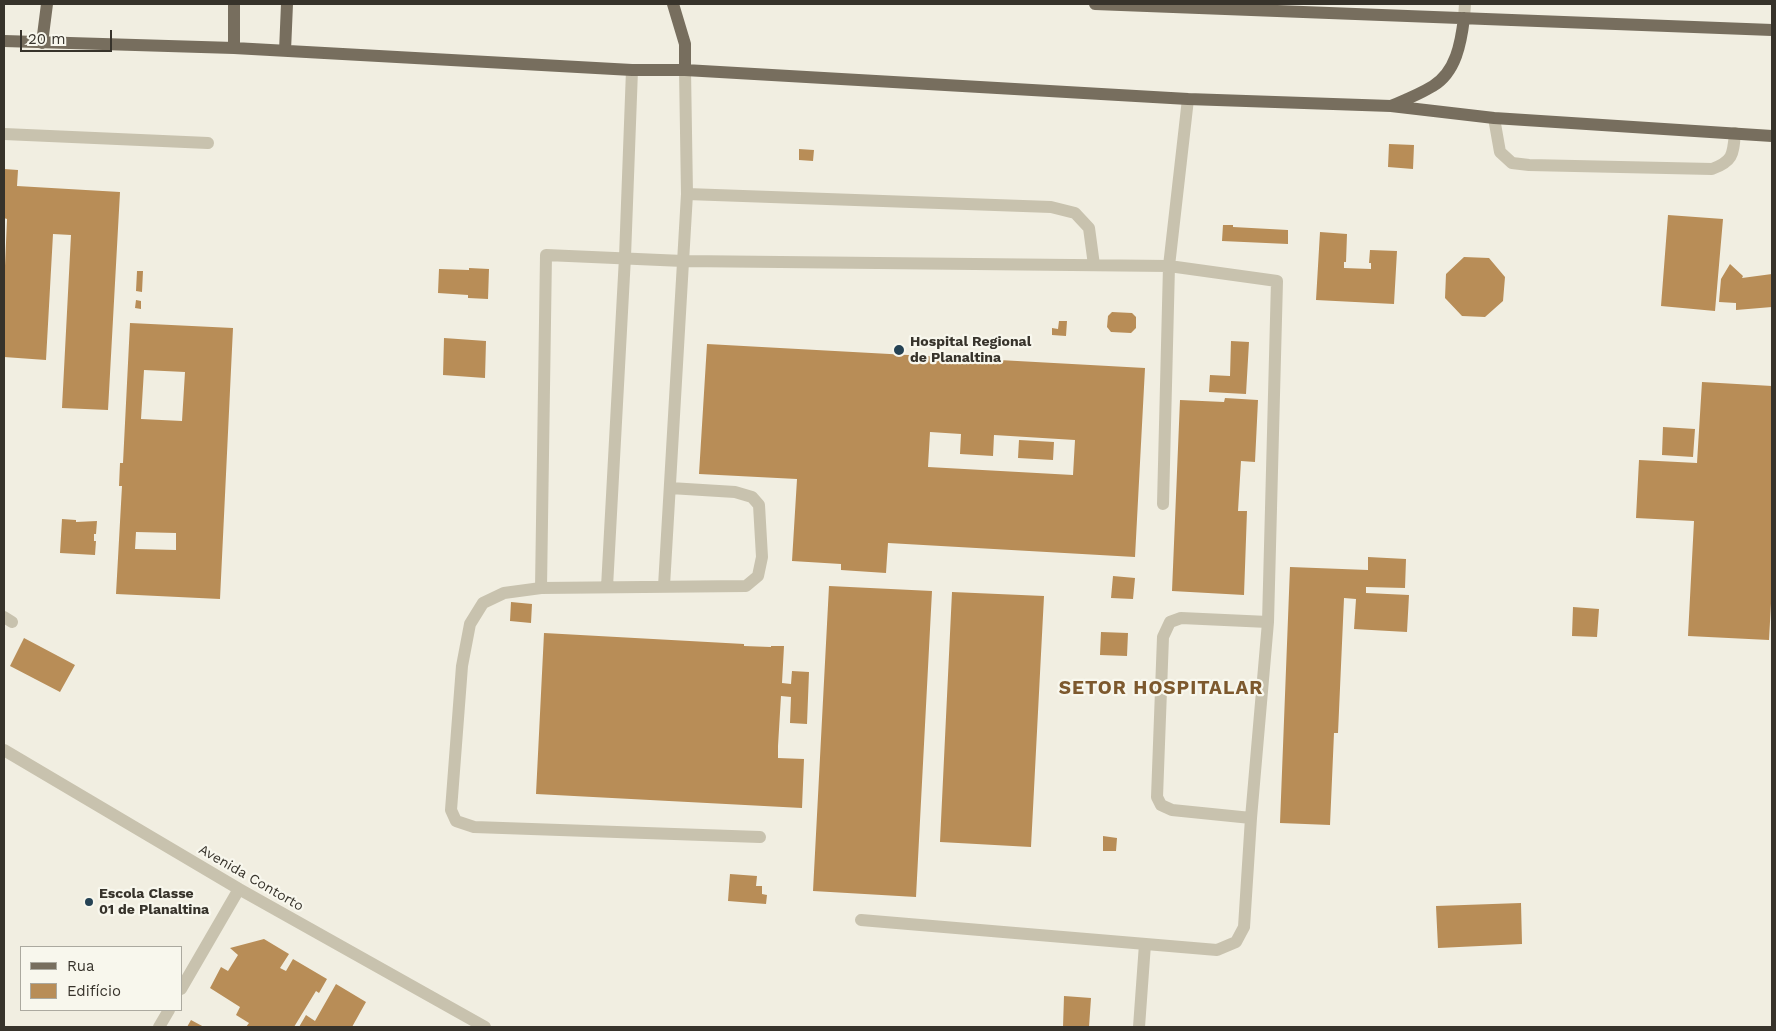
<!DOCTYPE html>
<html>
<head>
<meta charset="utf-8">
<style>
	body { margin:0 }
	#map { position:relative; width:1776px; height:1031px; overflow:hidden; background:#f1eee1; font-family:"Work Sans",sans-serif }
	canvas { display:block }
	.frame { position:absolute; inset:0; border:5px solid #37332b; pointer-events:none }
	.legend { position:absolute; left:20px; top:946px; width:162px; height:65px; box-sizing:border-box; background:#f8f7ed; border:1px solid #aba99f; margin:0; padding:6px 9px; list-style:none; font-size:15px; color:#37332b }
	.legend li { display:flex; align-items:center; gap:10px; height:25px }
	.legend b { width:25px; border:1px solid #aba99f }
	.scale { position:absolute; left:20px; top:30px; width:92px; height:22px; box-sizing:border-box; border:2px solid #37332b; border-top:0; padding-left:6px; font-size:15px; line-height:18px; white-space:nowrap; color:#37332b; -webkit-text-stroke:4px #f8f7ed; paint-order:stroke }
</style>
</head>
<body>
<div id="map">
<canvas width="1776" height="1031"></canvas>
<div class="frame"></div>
<ul class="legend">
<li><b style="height:6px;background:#776e5e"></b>Rua</li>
<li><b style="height:14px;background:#b88d57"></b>Edifício</li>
</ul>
<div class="scale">20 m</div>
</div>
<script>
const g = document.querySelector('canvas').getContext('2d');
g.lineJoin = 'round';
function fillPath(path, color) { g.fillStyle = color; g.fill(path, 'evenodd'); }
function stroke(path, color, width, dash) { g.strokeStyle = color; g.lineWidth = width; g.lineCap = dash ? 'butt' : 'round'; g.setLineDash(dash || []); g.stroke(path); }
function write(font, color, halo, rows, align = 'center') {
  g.font = font + ' "Work Sans",sans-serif'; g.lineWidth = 4.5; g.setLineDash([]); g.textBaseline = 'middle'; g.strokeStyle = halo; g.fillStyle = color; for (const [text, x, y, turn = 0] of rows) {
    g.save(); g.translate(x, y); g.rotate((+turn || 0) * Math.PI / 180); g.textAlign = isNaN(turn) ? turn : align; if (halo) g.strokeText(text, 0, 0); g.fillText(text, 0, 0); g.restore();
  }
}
fillPath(new Path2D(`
	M 1389,144 L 1414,145 L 1413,169 L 1388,167 Z
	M 799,149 L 814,150 L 813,161 L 799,160 Z
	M 4,169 L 18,170 L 17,186 L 120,192 L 108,410 L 62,408 L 71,235 L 53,234 L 46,360 L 4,357 L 4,289 L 7,219 L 4,218 Z
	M 1668,215 L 1723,219 L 1715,311 L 1661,306 Z
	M 1223,225 L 1233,225 L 1233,227 L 1288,230 L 1288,244 L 1222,241 Z
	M 1320,232 L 1347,234 L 1346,262 L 1344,262 L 1344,268 L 1371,269 L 1371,263 L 1369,263 L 1370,250 L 1397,251 L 1394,304 L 1316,300 Z
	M 1464,257 L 1489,258 L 1505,277 L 1503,301 L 1485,317 L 1462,316 L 1445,298 L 1446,274 Z
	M 1730,264 L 1743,276 L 1742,278 L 1772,274 L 1772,307 L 1736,310 L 1736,303 L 1719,302 L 1721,279 Z
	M 469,268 L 489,269 L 488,299 L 468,298 L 468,295 L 438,293 L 439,269 L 469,270 Z
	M 137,271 L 143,271 L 142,292 L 136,291 Z
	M 136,300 L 141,301 L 141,309 L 135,308 Z
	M 1112,312 L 1132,313 L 1136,317 L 1136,328 L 1131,333 L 1111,332 L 1107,327 L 1108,316 Z
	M 1059,321 L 1067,321 L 1066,336 L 1052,335 L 1052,328 L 1058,329 Z
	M 130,323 L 233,328 L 220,599 L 116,594 L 122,486 L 119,486 L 120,463 L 123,463 ZM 144,370 L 185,372 L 182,421 L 141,419 ZM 136,532 L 176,533 L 176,550 L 135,549 Z
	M 444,338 L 486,341 L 485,378 L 443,375 Z
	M 1231,341 L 1249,342 L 1246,394 L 1209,392 L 1210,375 L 1230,376 Z
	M 707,344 L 1145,368 L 1135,557 L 888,543 L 886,573 L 841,570 L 841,564 L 792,561 L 797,479 L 699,474 ZM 930,432 L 961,434 L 960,454 L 993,456 L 994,435 L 1075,440 L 1073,475 L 928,467 Z
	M 1702,382 L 1772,386 L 1772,585 L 1769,640 L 1688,636 L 1694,521 L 1636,518 L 1639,460 L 1697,463 Z
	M 1225,398 L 1258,400 L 1255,462 L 1241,461 L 1238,511 L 1247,511 L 1244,595 L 1172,591 L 1180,400 L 1224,402 Z
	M 1663,427 L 1695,429 L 1693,457 L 1662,455 Z
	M 1019,440 L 1054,442 L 1053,460 L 1018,458 Z
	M 62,519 L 76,520 L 76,522 L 97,521 L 96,534 L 94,534 L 94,541 L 96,541 L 95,555 L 60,553 Z
	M 1368,557 L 1406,559 L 1405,588 L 1366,587 L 1366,593 L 1409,595 L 1407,632 L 1354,629 L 1356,599 L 1344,598 L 1338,733 L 1334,733 L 1330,825 L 1280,823 L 1290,567 L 1368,570 Z
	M 1113,576 L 1135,578 L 1133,599 L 1111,598 Z
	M 829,586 L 932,591 L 916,897 L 813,891 Z
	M 952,592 L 1044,596 L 1031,847 L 940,842 Z
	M 511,602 L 532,604 L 531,623 L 510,621 Z
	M 1573,607 L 1599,609 L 1597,637 L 1572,636 Z
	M 1101,632 L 1128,633 L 1127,656 L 1100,655 Z
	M 544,633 L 744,644 L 744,646 L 771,647 L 771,646 L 784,646 L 782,683 L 791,684 L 792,671 L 809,672 L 807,724 L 790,723 L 791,697 L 781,696 L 778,746 L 778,758 L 804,759 L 802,808 L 536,794 Z
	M 24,638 L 75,665 L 60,692 L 10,666 Z
	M 1103,836 L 1117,838 L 1116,851 L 1103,851 Z
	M 730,874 L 757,876 L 756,886 L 762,886 L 762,894 L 767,895 L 766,904 L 728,901 Z
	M 1521,903 L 1522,944 L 1438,948 L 1436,906 Z
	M 264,939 L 289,954 L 280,968 L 286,971 L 293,959 L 327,979 L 319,993 L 316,991 L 294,1027 L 246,1027 L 249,1023 L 236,1015 L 240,1007 L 210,988 L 221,967 L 228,971 L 238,955 L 230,948 Z
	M 336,984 L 366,1002 L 352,1027 L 299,1027 L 306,1015 L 315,1021 Z
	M 1064,996 L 1091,998 L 1089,1027 L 1063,1027 Z
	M 191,1020 L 204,1027 L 187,1027 Z`), '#b88d57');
stroke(new Path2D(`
	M 1464,18 L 1465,4
	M 1494,118 L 1500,152 L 1512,163 L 1529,165 L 1712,169 C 1733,161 1733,155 1735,133
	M 4,134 L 208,143
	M 687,194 L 1051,207 L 1075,213 L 1089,228 L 1094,265
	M 670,488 L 735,492 L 752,497 L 759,505 L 762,557 L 758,576 L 746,586 L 541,588 L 504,593 L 483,603 L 470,624 L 462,666 L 451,810 L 456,821 L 474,827 L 760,837
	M 1163,504 L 1169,266 L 1188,99
	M 664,586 L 687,194 L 685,70
	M 607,587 L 625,257 L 632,70
	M 541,588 L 546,255 L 683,261 L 1169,266 L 1277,281 L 1268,622
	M 4,617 L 12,622
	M 4,750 L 239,889 L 485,1027
	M 861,920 L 1217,950 L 1236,942 L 1244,927 L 1251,818 L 1268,622 L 1181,618 L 1170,622 L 1163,637 L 1157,797 L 1161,805 L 1172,810 L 1251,818
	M 181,989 L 239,889
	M 159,1027 L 169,1010
	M 1139,1027 L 1145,944`), '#c8c2ae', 12);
stroke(new Path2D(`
	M 234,4 L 234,48
	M 673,4 L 685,44 L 685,70
	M 1095,4 L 1772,30
	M 4,41 L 234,48 L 632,70 L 685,70 L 1188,99 L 1391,106 L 1494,118 L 1772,136
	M 42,43 L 47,4
	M 285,51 L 287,4
	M 1391,106 C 1405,100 1420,94 1433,86 C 1456,72 1461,43 1464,18`), '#776e5e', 12);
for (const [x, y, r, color] of [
	[899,350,6,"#254254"],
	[89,902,5,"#254254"]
]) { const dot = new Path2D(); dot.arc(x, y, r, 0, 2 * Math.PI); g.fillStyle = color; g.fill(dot); stroke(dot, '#f8f7ed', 2); }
write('bold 14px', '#37332b', '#f8f7ed', [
	["Hospital Regional",910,342],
	["de Planaltina",910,358],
	["Escola Classe",99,894],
	["01 de Planaltina",99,910]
], 'left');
write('14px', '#37332b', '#f8f7ed', [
	["Avenida Contorto",251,878,30]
]);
g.letterSpacing = '1px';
write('bold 19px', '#7d592e', '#f8f7ed', [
	["SETOR HOSPITALAR",1161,688]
]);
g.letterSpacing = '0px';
</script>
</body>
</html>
